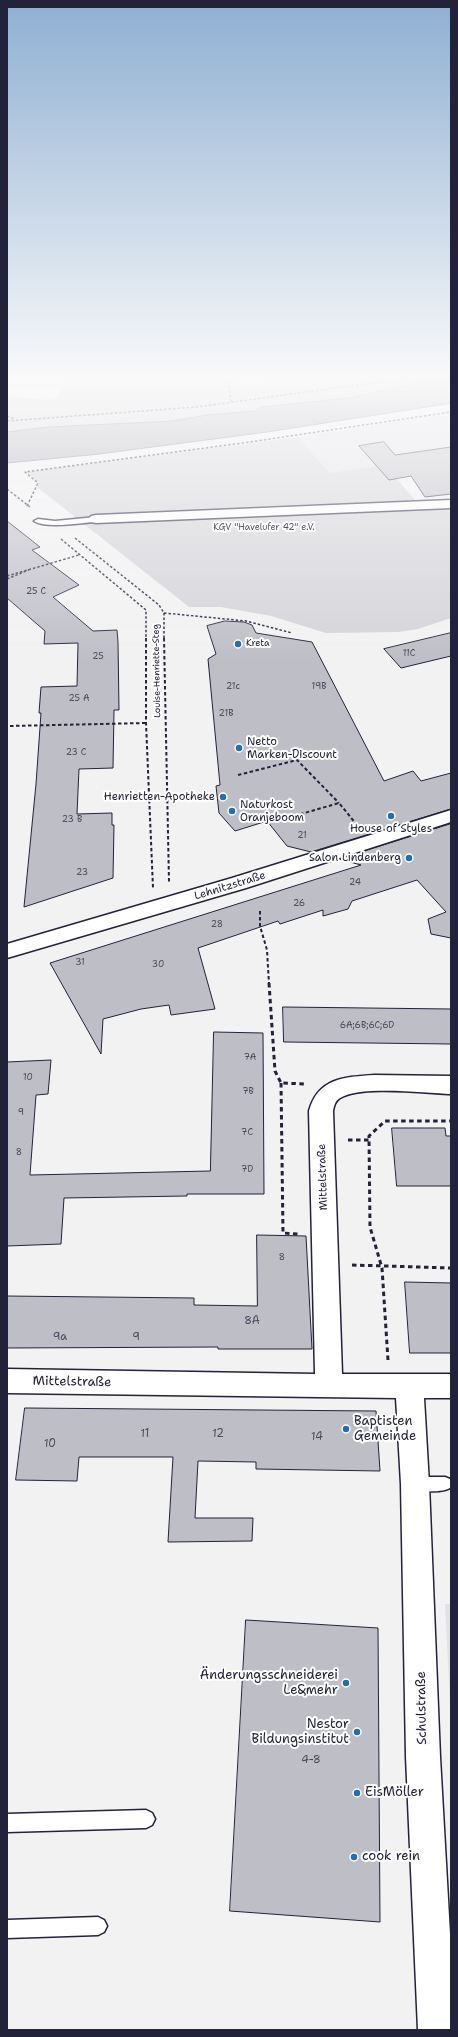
<!DOCTYPE html>
<html>
<head>
<meta charset="utf-8">
<style>
	body { margin:0 }
	#map { position:relative; width:458px; height:2037px; overflow:hidden; background:#f2f2f3; font-family:"Shantell Sans",sans-serif }
	canvas { display:block }
	.frame { position:absolute; inset:0; border:8px solid #22223b; pointer-events:none }
</style>
</head>
<body>
<div id="map">
<canvas width="458" height="2037"></canvas>
<div class="frame"></div>
</div>
<script>
const g = document.querySelector('canvas').getContext('2d');
g.lineJoin = 'round';
function fillPath(path, color) { g.fillStyle = color; g.fill(path, 'evenodd'); }
function stroke(path, color, width, dash) { g.strokeStyle = color; g.lineWidth = width; g.lineCap = dash ? 'butt' : 'round'; g.setLineDash(dash || []); g.stroke(path); }
function write(font, color, halo, rows, align = 'center') {
  g.font = font + ' "Shantell Sans",sans-serif'; g.lineWidth = 4; g.setLineDash([]); g.textBaseline = 'middle'; g.strokeStyle = halo; g.fillStyle = color; for (const [text, x, y, turn = 0] of rows) {
    g.save(); g.translate(x, y); g.rotate((+turn || 0) * Math.PI / 180); g.textAlign = isNaN(turn) ? turn : align; if (halo) g.strokeText(text, 0, 0); g.fillText(text, 0, 0); g.restore();
  }
}
fillPath(new Path2D(`
	M 451,413 L 451,470 L 398,478 L 330,473 L 298,437 Z
	M 445,1604 L 451,1604 L 451,1723 Z`), '#e2e2e6');
fillPath(new Path2D(`
	M 72,377 L 239,377 L 240,384 L 272,384 L 271,377 L 312,377 L 314,383 L 351,377 L 444,378 L 349,398 L 261,407 L 255,411 L 207,415 L 173,421 L 48,427 L 7,432 L 7,396 L 48,400 L 56,398 Z
	M 298,437 L 330,473 L 385,465 L 422,508 L 451,506 L 451,618 L 418,629 L 398,632 L 326,633 L 271,616 L 221,607 L 189,607 L 37,487 L 39,483 L 27,472 Z`), '#d3d3d8');
const water = new Path2D(`
	M 451,377 L 451,403 L 446,404 L 267,432 L 99,454 L 7,463 L 7,432 L 48,427 L 173,421 L 207,415 L 255,411 L 261,407 L 349,398 Z`);
fillPath(water, '#a8a8b2');
stroke(water, '#727282', 1);
const building = new Path2D(`
	M 384,442 L 395,455 L 451,447 L 451,494 L 425,497 L 411,476 L 389,480 L 359,446 Z
	M 7,521 L 40,547 L 32,550 L 79,585 L 53,597 L 93,631 L 117,630 L 118,642 L 119,710 L 114,710 L 113,768 L 79,769 L 77,814 L 112,813 L 112,825 L 114,825 L 113,878 L 24,907 L 36,784 L 41,713 L 39,713 L 41,687 L 77,686 L 78,643 L 44,644 L 45,631 L 7,598 Z
	M 225,621 L 244,622 L 252,625 L 256,633 L 312,642 L 384,781 L 413,771 L 421,781 L 451,773 L 451,809 L 311,852 L 287,846 L 267,821 L 235,831 L 219,813 L 216,786 L 220,785 L 208,659 L 216,654 L 207,626 Z
	M 451,633 L 451,656 L 401,668 L 384,649 Z
	M 451,824 L 451,938 L 431,934 L 428,919 L 446,912 L 417,880 L 352,901 L 348,909 L 323,916 L 323,910 L 280,924 L 278,921 L 198,948 L 215,1009 L 171,1015 L 169,1005 L 141,1009 L 103,1019 L 101,1054 L 50,963 L 361,865 L 339,859 Z
	M 283,1007 L 451,1009 L 451,1044 L 284,1042 Z
	M 214,1032 L 263,1033 L 264,1194 L 187,1194 L 187,1196 L 64,1198 L 61,1244 L 7,1246 L 7,1062 L 51,1060 L 48,1094 L 36,1095 L 30,1175 L 210,1171 Z
	M 392,1128 L 445,1128 L 446,1136 L 451,1136 L 451,1186 L 397,1186 Z
	M 257,1235 L 306,1236 L 312,1349 L 218,1349 L 218,1347 L 7,1348 L 7,1296 L 194,1298 L 194,1305 L 257,1306 Z
	M 405,1282 L 451,1283 L 451,1353 L 410,1353 Z
	M 25,1408 L 376,1411 L 380,1471 L 256,1469 L 256,1462 L 198,1461 L 195,1518 L 253,1518 L 252,1541 L 168,1542 L 173,1457 L 79,1457 L 77,1481 L 16,1480 Z
	M 246,1620 L 378,1628 L 380,1922 L 230,1911 Z`);
fillPath(building, '#bebec6');
stroke(building, '#22223b', 1);
const lane = new Path2D(`
	M 96,517 L 100,519 L 99,521 C 85,523 45,529 34,521 L 38,519 L 55,521 Z
	M 415,1477 L 445,1477 L 450,1479 L 451,1487 C 446,1493 418,1492 410,1489 L 408,1484 L 410,1479 Z
	M 146,1810 L 152,1813 L 155,1819 L 152,1825 L 146,1828 L 7,1832 L 7,1814 Z
	M 98,1917 L 104,1920 L 107,1926 L 104,1932 L 98,1935 L 7,1938 L 7,1920 Z`);
const street = new Path2D(`
	M 451,500 L 451,508 L 96,523 L 91,522 L 89,519 L 91,516 L 96,515 Z
	M 374,1075 L 451,1076 L 451,1094 C 426,1093 360,1085 340,1098 C 335,1101 334,1106 333,1111 L 342,1374 L 451,1374 L 451,1398 L 424,1398 L 429,1484 L 440,1757 L 451,1952 L 451,2030 L 418,2030 L 406,1757 L 401,1484 L 396,1398 L 7,1393 L 7,1369 L 315,1374 L 309,1111 C 318,1078 344,1077 374,1075 Z`);
const secondary = new Path2D(`
	M 451,810 L 451,822 L 246,888 L 7,958 L 7,944 L 232,878 Z`);
stroke(lane, '#22223b', 3);
stroke(street, '#22223b', 3);
stroke(secondary, '#22223b', 3);
stroke(new Path2D(`
	M 228,377 L 231,402
	M 404,379 L 415,377
	M 7,416 L 15,419
	M 7,421 L 197,407 L 350,386 L 400,380 L 414,381 L 435,377
	M 7,489 L 30,507
	M 27,506 L 38,483 L 25,472 L 250,442 L 451,412
	M 75,538 L 159,605 L 164,613 L 164,639
	M 61,539 L 146,610 L 146,639
	M 7,576 L 79,555
	M 7,579 L 31,569
	M 164,613 L 246,621 L 292,633`), '#22223b', 1.5, [2.5, 2]);
stroke(new Path2D(`
	M 146,638 L 146,723 L 153,888
	M 164,638 L 169,882
	M 10,726 L 146,723
	M 238,775 L 297,760 L 339,803
	M 277,821 L 339,803 L 357,825
	M 260,911 L 260,926 L 267,950 L 269,984`), '#22223b', 2, [3.5, 2.5]);
stroke(new Path2D(`
	M 269,983 L 275,1071 L 281,1083 L 307,1084
	M 281,1083 L 283,1233 L 299,1234
	M 348,1140 L 369,1140
	M 352,1265 L 451,1268
	M 388,1360 L 382,1268 L 370,1227 L 369,1136 L 385,1121 L 451,1121`), '#22223b', 3, [4.5, 3.5]);
fillPath(lane, '#fff');
fillPath(street, '#fff');
fillPath(secondary, '#fff');
const sky = g.createLinearGradient(0, 0, 0, 662);
sky.addColorStop(0, '#8eafd2');
sky.addColorStop(0.57, '#f9f9fa');
sky.addColorStop(1, '#f9f9fa00');
g.fillStyle = sky;
g.fillRect(0, 0, 458, 662);
for (const [x, y, r, color] of [
	[238,644,4,"#1f6fb2"],
	[239,748,4,"#1f6fb2"],
	[223,797,4,"#1f6fb2"],
	[232,811,4,"#1f6fb2"],
	[391,816,4,"#1f6fb2"],
	[409,858,4,"#1f6fb2"],
	[346,1429,4,"#1f6fb2"],
	[346,1683,4,"#1f6fb2"],
	[357,1732,4,"#1f6fb2"],
	[357,1793,4,"#1f6fb2"],
	[354,1857,4,"#1f6fb2"]
]) { const dot = new Path2D(); dot.arc(x, y, r, 0, 2 * Math.PI); g.fillStyle = color; g.fill(dot); stroke(dot, '#fff', 1.5); }
write('9px', '#57576a', '#fff', [
	["KGV \"Havelufer 42\" e.V.",264,528]
]);
write('9px', '#49495e', null, [
	["25 C",36,592],
	["11C",409,654],
	["25",98,657],
	["21c",233,687],
	["19B",319,687],
	["25 A",79,699],
	["21B",226,714],
	["23 C",76,753],
	["23 B",72,820],
	["21",302,836],
	["23",82,873],
	["24",355,883],
	["26",299,904],
	["28",217,925],
	["31",80,963],
	["30",158,965],
	["6A;6B;6C;6D",367,1026],
	["7A",250,1058],
	["10",28,1078],
	["7B",248,1092],
	["9",21,1113],
	["7C",247,1133],
	["8",19,1153],
	["7D",247,1170],
	["8",282,1258]
]);
write('9px', '#22223b', '#fff', [
	["Kreta",246,644]
], 'left');
write('9px', '#22223b', '#fff', [
	["Louise-Henriette-Steg",157,671,-91]
]);
write('11px', '#22223b', '#fff', [
	["Netto",247,742],
	["Marken-Discount",247,755],
	["Henrietten-Apotheke",215,797,"right"],
	["Naturkost",240,805],
	["Oranjeboom",240,818],
	["House of Styles",391,829,"center"],
	["Salon Lindenberg",401,858,"right"]
], 'left');
write('11px', '#22223b', '#fff', [
	["Lehnitzstraße",230,886,-17],
	["Mittelstraße",323,1177,-92]
]);
write('11px', '#49495e', null, [
	["8A",252,1321],
	["9a",60,1337],
	["9",136,1337],
	["11",145,1434],
	["12",218,1434],
	["14",317,1437],
	["10",50,1444],
	["4-8",311,1760]
]);
write('13px', '#22223b', '#fff', [
	["Mittelstraße",72,1382,1],
	["Schulstraße",422,1708,-91]
]);
write('13px', '#22223b', '#fff', [
	["Baptisten",354,1422],
	["Gemeinde",354,1437],
	["Änderungsschneiderei",338,1676,"right"],
	["Le&mehr",338,1691,"right"],
	["Nestor",349,1725,"right"],
	["Bildungsinstitut",349,1740,"right"],
	["EisMöller",365,1793],
	["cook rein",362,1857]
], 'left');
</script>
</body>
</html>
